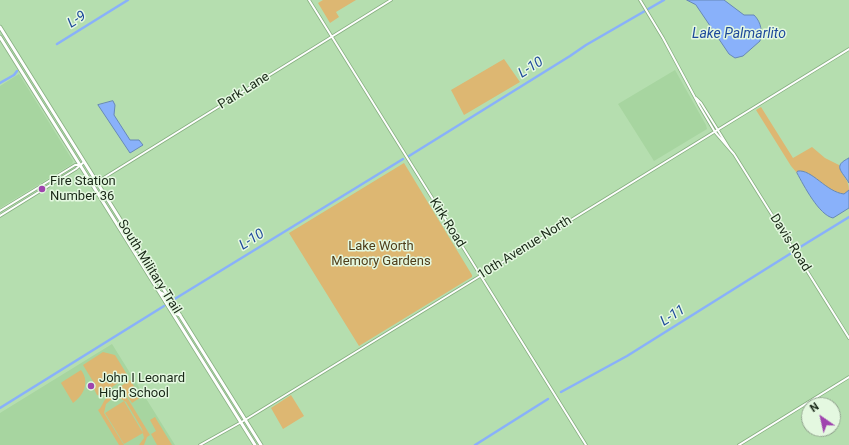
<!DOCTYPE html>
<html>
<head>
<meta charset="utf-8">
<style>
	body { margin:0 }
	#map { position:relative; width:849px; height:445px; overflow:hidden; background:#b5deaf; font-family:Roboto,sans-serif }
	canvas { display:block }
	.north { position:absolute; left:801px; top:397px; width:40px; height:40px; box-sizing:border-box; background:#e4f8e0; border:1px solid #92a48f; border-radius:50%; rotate:326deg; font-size:11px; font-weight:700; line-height:16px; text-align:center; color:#182716 }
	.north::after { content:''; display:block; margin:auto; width:14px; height:18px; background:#9f44ae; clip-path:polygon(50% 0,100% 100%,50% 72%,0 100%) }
</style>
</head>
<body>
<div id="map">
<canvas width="849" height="445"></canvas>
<div class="north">N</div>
</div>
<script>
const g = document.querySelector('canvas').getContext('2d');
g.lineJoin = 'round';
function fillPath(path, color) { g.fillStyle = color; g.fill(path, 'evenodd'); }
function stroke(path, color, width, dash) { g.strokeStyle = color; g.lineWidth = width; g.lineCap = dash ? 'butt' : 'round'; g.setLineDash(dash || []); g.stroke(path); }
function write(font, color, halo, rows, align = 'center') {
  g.font = font + ' Roboto,sans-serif'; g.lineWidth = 3; g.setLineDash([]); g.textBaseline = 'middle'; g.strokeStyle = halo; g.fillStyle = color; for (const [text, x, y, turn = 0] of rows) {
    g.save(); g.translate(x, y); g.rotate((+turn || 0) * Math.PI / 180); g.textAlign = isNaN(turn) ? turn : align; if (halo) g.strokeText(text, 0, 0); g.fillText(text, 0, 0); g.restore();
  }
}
fillPath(new Path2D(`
	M 675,70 L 706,125 L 707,129 L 654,161 L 618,104 Z
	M 19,74 L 73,161 L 72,164 L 0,208 L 0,86 Z
	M 112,344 L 175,445 L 0,445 L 0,413 Z`), '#a7d5a0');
fillPath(new Path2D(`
	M 323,0 L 356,0 L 336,12 L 339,17 L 330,23 L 318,3 Z
	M 504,59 L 520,82 L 464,115 L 451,90 Z
	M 761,107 L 793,158 L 812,147 L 825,158 L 839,165 C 840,175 849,178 849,190 L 844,194 C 827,192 811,169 798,171 L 797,173 L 791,166 L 756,110 Z
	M 404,163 L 472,275 L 472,277 L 359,346 L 289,233 Z
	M 103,352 L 115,355 L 128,376 L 112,387 L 111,391 L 102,396 L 97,395 L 93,387 L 94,383 L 83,365 Z
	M 81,370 C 90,382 84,395 73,403 L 61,383 L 62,382 Z
	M 130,380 L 141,397 L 132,403 L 121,386 Z
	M 125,394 L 150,435 L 147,437 L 144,445 L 139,445 L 144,438 L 142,429 L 126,402 L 121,399 L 113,398 L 106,404 L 104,413 L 124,445 L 119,445 L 98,410 C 103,407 102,401 108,397 C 114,394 119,397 125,394 Z
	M 291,395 L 304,416 L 283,429 L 271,408 Z
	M 124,401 L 143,433 L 124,444 L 105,413 Z
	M 155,417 L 172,445 L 157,445 L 151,434 L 156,431 L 150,420 Z`), '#ddb772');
const water = new Path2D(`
	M 687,0 L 724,0 L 744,15 L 754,15 C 762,23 762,32 760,41 L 743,56 L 735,58 L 729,54 L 696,5 Z
	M 113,101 L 115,105 L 114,115 L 130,140 L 139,140 L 143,145 L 130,153 L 98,105 Z
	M 849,158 L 849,183 C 842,171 832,166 849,158 Z
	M 798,171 C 812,169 826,192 844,194 L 849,190 L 849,208 L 833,218 C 819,215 804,186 797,173 Z`);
fillPath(water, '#89b1fa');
stroke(water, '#6788b6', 1);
stroke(new Path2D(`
	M 57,44 L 128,0
	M 0,83 L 14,75 L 17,71
	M 409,156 L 570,56 L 586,45 L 664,0
	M 797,249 L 849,217
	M 173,300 L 403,159
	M 561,392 L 627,356 L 793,252
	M 0,408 L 164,306
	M 475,445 L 548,399`), '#89b1fa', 2.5);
const minor = new Path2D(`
	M 309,0 L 586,445
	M 640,0 L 663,38 L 699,105 L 715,132 L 734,154 L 849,338
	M 696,98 L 701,103 L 729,148
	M 97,182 L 391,0
	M 0,211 L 75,165 L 79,165
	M 0,216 L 76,169 L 84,162
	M 200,445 L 245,420 L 480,276 L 849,49
	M 739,445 L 849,377`);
const major = new Path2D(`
	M 0,27 L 261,445
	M 0,37 L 255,445
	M 161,293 L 163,294 L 175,313 L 180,315`);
stroke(minor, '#87ae81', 3.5);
stroke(major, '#87ae81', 4.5);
stroke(minor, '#fff', 2);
stroke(major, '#fff', 3);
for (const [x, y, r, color] of [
	[42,189,4,"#9f44ae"],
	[91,386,4,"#9f44ae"]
]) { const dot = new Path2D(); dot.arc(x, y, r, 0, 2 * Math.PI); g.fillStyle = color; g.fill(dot); stroke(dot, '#e4f8e0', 1.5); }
write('13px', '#182716', '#e4f8e0', [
	["Park Lane",244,91,-32],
	["Kirk Road",447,223,58],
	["Davis Road",790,243,58],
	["10th Avenue North",525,248,-32],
	["South Military Trail",149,267,58]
]);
write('13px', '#182716', '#e4f8e0', [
	["Fire Station",50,182],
	["Number 36",50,197],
	["John I Leonard",99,379],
	["High School",99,394]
], 'left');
write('13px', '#4f3d19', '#e4f8e0', [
	["Lake Worth",381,247],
	["Memory Gardens",381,262]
]);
write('italic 14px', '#1d499b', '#e4f8e0', [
	["L-9",77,20,-32],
	["Lake Palmarlito",739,34],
	["L-10",531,68,-32],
	["L-10",252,240,-32],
	["L-11",673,316,-32]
]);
</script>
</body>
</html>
